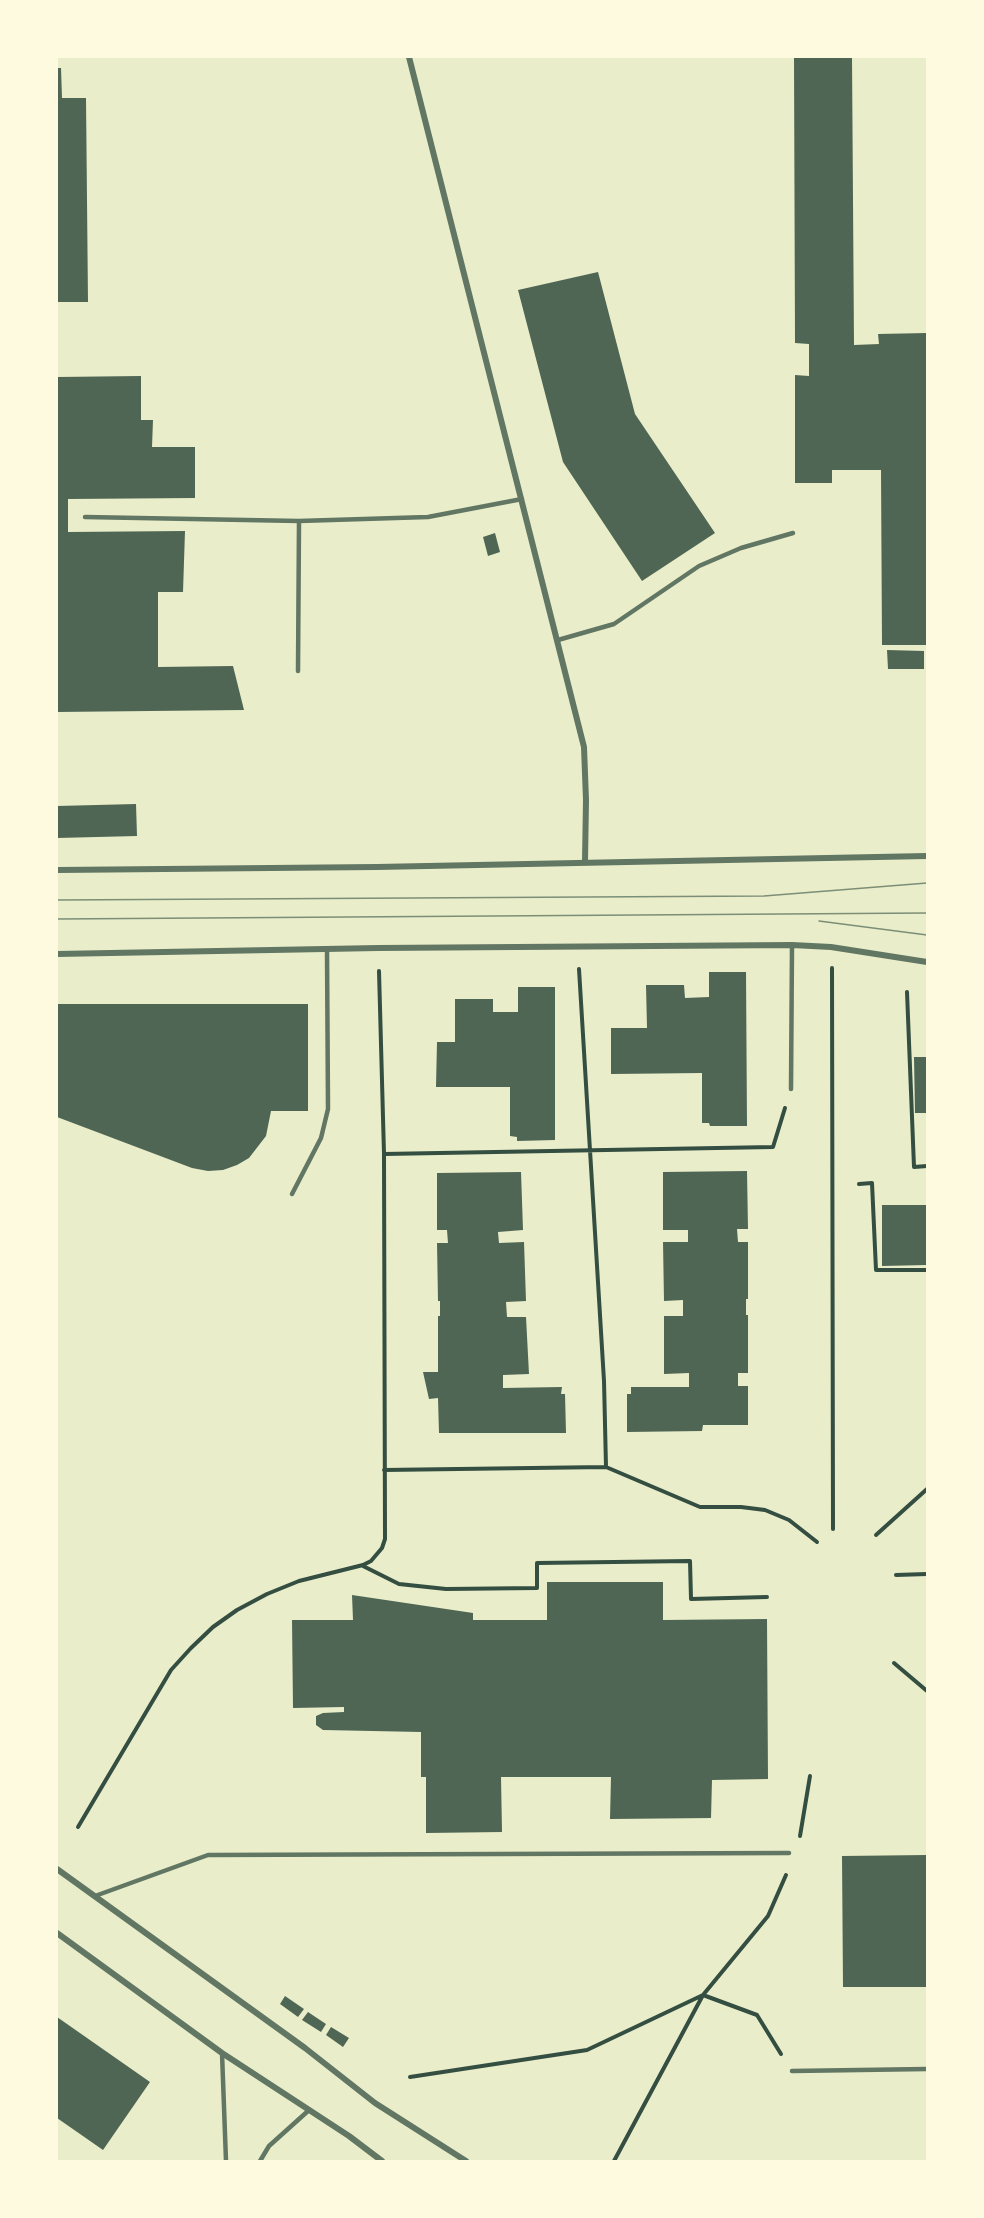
<!DOCTYPE html>
<html>
<head>
<meta charset="utf-8">
<style>
	body { margin:0 }
	#map { position:relative; width:984px; height:2218px; overflow:hidden; background:#e9edc9; font-family:"Varela Round",sans-serif }
	canvas { display:block }
	.frame { position:absolute; inset:0; border:58px solid #fefae0; pointer-events:none }
</style>
</head>
<body>
<div id="map">
<canvas width="984" height="2218"></canvas>
<div class="frame"></div>
</div>
<script>
const g = document.querySelector('canvas').getContext('2d');
g.lineJoin = 'round';
function fillPath(path, color) { g.fillStyle = color; g.fill(path, 'evenodd'); }
function stroke(path, color, width, dash) { g.strokeStyle = color; g.lineWidth = width; g.lineCap = dash ? 'butt' : 'round'; g.setLineDash(dash || []); g.stroke(path); }
fillPath(new Path2D(`
	M 794,57 L 852,57 L 854,345 L 879,344 L 878,334 L 927,333 L 927,645 L 882,645 L 881,470 L 832,470 L 832,483 L 795,483 L 795,375 L 809,376 L 809,344 L 795,343 Z
	M 57,68 L 61,68 L 62,98 L 86,98 L 88,302 L 57,302 Z
	M 598,272 L 635,414 L 715,533 L 642,581 L 563,462 L 518,290 Z
	M 141,376 L 141,420 L 153,420 L 152,447 L 195,447 L 195,498 L 68,499 L 68,532 L 185,531 L 183,592 L 158,592 L 158,667 L 233,666 L 244,710 L 57,712 L 57,377 Z
	M 495,533 L 500,552 L 488,556 L 483,537 Z
	M 887,650 L 924,651 L 924,669 L 888,669 Z
	M 136,804 L 137,836 L 57,838 L 57,806 Z
	M 709,972 L 746,972 L 747,1126 L 710,1126 L 709,1123 L 702,1123 L 702,1073 L 611,1074 L 611,1028 L 647,1028 L 646,985 L 684,985 L 685,998 L 709,997 Z
	M 518,987 L 555,987 L 555,1140 L 517,1141 L 517,1137 L 510,1136 L 510,1087 L 436,1087 L 437,1042 L 455,1042 L 455,999 L 493,999 L 493,1012 L 518,1012 Z
	M 57,1004 L 308,1004 L 308,1111 L 271,1111 L 266,1136 L 249,1158 L 237,1165 L 223,1170 L 208,1171 L 192,1168 L 57,1117 Z
	M 914,1057 L 927,1057 L 927,1113 L 915,1113 Z
	M 747,1171 L 748,1229 L 737,1229 L 738,1242 L 748,1242 L 748,1299 L 746,1299 L 746,1315 L 748,1315 L 748,1373 L 738,1373 L 738,1386 L 748,1386 L 748,1425 L 703,1425 L 702,1431 L 627,1432 L 627,1394 L 631,1394 L 631,1387 L 689,1387 L 689,1373 L 664,1374 L 664,1316 L 683,1316 L 683,1300 L 664,1301 L 663,1242 L 688,1242 L 688,1230 L 663,1230 L 663,1172 Z
	M 521,1172 L 523,1230 L 498,1232 L 499,1243 L 524,1242 L 526,1301 L 506,1302 L 507,1317 L 526,1317 L 529,1374 L 503,1375 L 503,1388 L 562,1387 L 561,1394 L 565,1394 L 566,1433 L 439,1433 L 438,1398 L 429,1399 L 423,1372 L 438,1372 L 438,1316 L 440,1316 L 440,1301 L 438,1301 L 437,1243 L 448,1243 L 447,1230 L 437,1230 L 437,1173 Z
	M 882,1205 L 927,1205 L 927,1265 L 882,1266 Z
	M 547,1582 L 663,1582 L 663,1620 L 767,1619 L 768,1779 L 712,1780 L 711,1818 L 610,1819 L 611,1777 L 501,1777 L 502,1832 L 426,1833 L 426,1777 L 421,1777 L 421,1732 L 323,1730 L 316,1725 L 316,1716 L 323,1713 L 344,1712 L 344,1707 L 293,1708 L 292,1620 L 353,1620 L 352,1595 L 473,1613 L 473,1620 L 547,1620 Z
	M 927,1855 L 927,1987 L 843,1987 L 842,1856 Z
	M 285,1996 L 304,2009 L 298,2017 L 280,2004 Z
	M 308,2012 L 326,2024 L 321,2032 L 302,2020 Z
	M 57,2017 L 150,2082 L 103,2150 L 57,2118 Z
	M 331,2027 L 349,2038 L 343,2047 L 326,2035 Z`), '#4f6655');
stroke(new Path2D(`
	M 832,968 L 833,1529
	M 579,969 L 604,1381 L 606,1467 L 700,1507 L 741,1507 L 765,1510 L 789,1520 L 817,1542
	M 907,992 L 914,1167 L 927,1166
	M 384,1154 L 773,1147 L 785,1108
	M 859,1184 L 872,1183 L 876,1270 L 927,1270
	M 384,1470 L 606,1467
	M 876,1535 L 927,1489
	M 363,1566 L 399,1584 L 446,1589 L 537,1588 L 537,1563 L 690,1561 L 691,1599 L 767,1597
	M 896,1575 L 927,1574
	M 894,1663 L 927,1691
	M 78,1827 L 171,1670 L 191,1648 L 213,1627 L 237,1610 L 267,1594 L 299,1581 L 363,1565 L 371,1561 L 382,1548 L 385,1539 L 384,1154 L 379,971
	M 800,1836 L 810,1776
	M 410,2077 L 587,2050 L 703,1995 L 757,2015 L 781,2054
	M 614,2161 L 703,1995 L 768,1916 L 786,1875`), '#344e41', 4);
stroke(new Path2D(`
	M 85,517 L 299,521
	M 558,640 L 614,624 L 699,566 L 741,548 L 793,533
	M 298,671 L 299,521 L 428,517 L 522,499
	M 791,1089 L 792,945
	M 292,1194 L 321,1138 L 328,1109 L 327,950
	M 95,1896 L 208,1855 L 789,1853
	M 222,2053 L 226,2161
	M 792,2071 L 927,2069
	M 260,2161 L 269,2146 L 308,2111`), '#617663', 4.5);
stroke(new Path2D(`
	M 409,57 L 584,747 L 586,800 L 585,862
	M 57,870 L 377,867 L 927,856
	M 57,954 L 378,948 L 792,945 L 831,947 L 927,962
	M 57,1869 L 305,2048 L 375,2103 L 466,2161
	M 57,1933 L 222,2053 L 349,2136 L 382,2161`), '#617663', 6);
stroke(new Path2D(`
	M 57,900 L 764,896 L 927,883
	M 57,919 L 927,913
	M 819,921 L 927,935`), '#7c8e77', 1.5);
</script>
</body>
</html>
